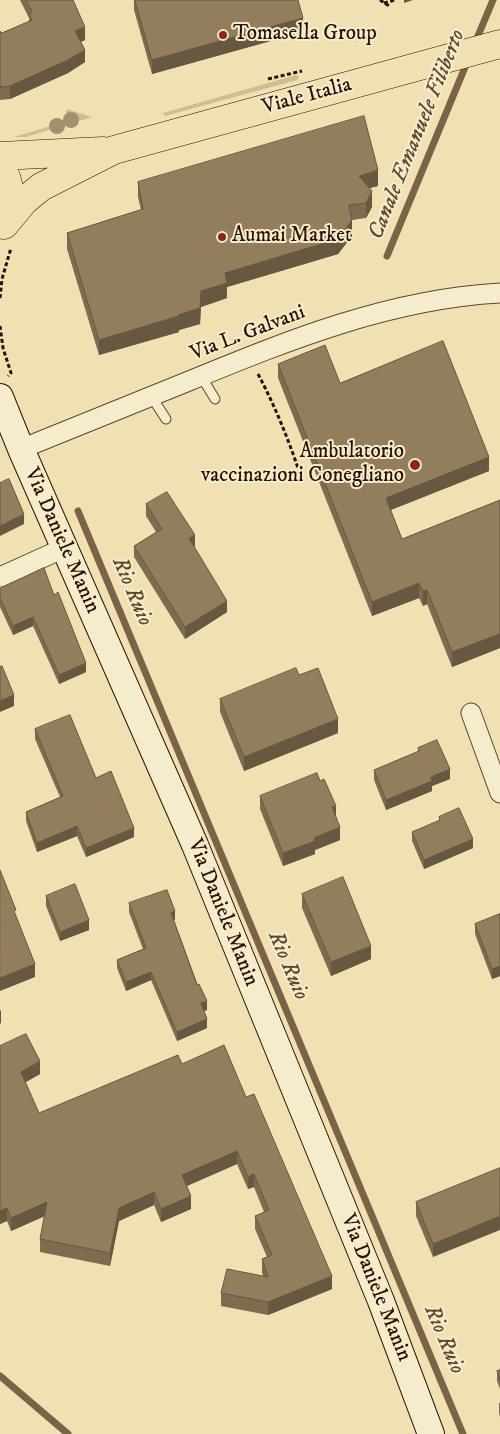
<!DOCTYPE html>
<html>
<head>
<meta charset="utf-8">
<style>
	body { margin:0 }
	canvas { display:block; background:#f0e1b2 }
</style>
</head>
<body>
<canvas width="500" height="1434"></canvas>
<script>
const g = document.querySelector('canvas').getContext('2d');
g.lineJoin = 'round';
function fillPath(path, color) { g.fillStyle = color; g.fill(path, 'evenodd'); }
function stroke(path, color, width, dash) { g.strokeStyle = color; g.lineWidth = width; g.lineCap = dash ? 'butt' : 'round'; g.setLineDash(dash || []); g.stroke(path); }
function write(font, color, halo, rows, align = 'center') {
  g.font = font + ' "IM FELL DW Pica",serif'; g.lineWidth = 4; g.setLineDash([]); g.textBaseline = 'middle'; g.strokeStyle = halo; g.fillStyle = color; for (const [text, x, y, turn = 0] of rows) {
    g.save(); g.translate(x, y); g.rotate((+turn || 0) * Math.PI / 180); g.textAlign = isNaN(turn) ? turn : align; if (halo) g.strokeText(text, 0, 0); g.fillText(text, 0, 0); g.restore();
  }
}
fillPath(new Path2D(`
	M 296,75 L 299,77 L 297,80 L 165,116 L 163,114 L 163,113 Z
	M 67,109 L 92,117 L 26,137 L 14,137 L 64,122 Z`), '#cfbe94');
stroke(new Path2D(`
	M 475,43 L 493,0
	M 387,256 L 468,60
	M 78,511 L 463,1434
	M 0,1376 L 68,1434`), '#7a6346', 7);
const service = new Path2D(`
	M 201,376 L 215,399
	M 151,396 L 166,419`);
const minor = new Path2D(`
	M 21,449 C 77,426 133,404 189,381 C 289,340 390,299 500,293
	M 0,577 L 64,548
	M 471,713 L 500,793`);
const secondary = new Path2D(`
	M 0,397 L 21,449 L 195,845 L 381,1301 L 431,1434`);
const primary = new Path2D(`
	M 0,156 L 103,151
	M 0,165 C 12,183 12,205 4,225
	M 5,224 L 24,201 L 41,187 L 114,150 L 500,44`);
stroke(service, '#5e452c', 11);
stroke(minor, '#5e452c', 21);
stroke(secondary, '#2d1100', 28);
stroke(primary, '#2d1100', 29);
stroke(new Path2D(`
	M 380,0 L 389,6
	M 384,3 L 395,0
	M 268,79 L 302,71
	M 0,298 L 2,279 L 11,248
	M 0,326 L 3,348 L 11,373 L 8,376
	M 258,374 C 274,404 287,436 298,468`), '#2d1100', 3, [4, 2.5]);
stroke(service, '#f5eccd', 9);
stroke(minor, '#f5eccd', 19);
stroke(secondary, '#f5eccd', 26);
stroke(primary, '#f0e1b2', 28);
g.fillStyle = '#a4906d';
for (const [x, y] of [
	[71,120],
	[57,126]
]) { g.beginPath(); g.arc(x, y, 8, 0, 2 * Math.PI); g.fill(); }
fillPath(new Path2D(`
	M 20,0 L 73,0 L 85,40 L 81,42 L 85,62 L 68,73 L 10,99 L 0,100 L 0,31 L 2,33 L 29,22 L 29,18 Z
	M 134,0 L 298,0 L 303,32 L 152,74 L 134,10 Z
	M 138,182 L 378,186 L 369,188 L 372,207 L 366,218 L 352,220 L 352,236 L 338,254 L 227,287 L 227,298 L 201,307 L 200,324 L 179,330 L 179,332 L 99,355 L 67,249 L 67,233 L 141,210 L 138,197 Z
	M 278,364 L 340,383 L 489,471 L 390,510 L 402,539 L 500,500 L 500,648 L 452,667 L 427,604 L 423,606 L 419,598 L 372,616 L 278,378 Z
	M 146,504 L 195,546 L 194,547 L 227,612 L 185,639 L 134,557 L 134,546 L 156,532 L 146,516 Z
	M 0,589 L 54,595 L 86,672 L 59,684 L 33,626 L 13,635 L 0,607 Z
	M 299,675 L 338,733 L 244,771 L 220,712 L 220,699 Z
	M 35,729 L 96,778 L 134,837 L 86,857 L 77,836 L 37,852 L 26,821 L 26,812 L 60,797 L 35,739 Z
	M 418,748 L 450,779 L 432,786 L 432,791 L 386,810 L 374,780 L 374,770 L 418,752 Z
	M 260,796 L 336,817 L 340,840 L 315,850 L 315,854 L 283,866 L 260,809 Z
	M 439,817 L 473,848 L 424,869 L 412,841 L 412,832 L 439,821 Z
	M 302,894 L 371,959 L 331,976 L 302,908 Z
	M 46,896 L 89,930 L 60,941 L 46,906 Z
	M 129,903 L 175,920 L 174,920 L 207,1010 L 204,1011 L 207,1028 L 177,1041 L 151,980 L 126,991 L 117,968 L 117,960 L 143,949 L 129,912 Z
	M 500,914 L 500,976 L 492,979 L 475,934 L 475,924 Z
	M 0,1046 L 40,1074 L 25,1082 L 39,1113 L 182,1064 L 332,1289 L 268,1315 L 221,1306 L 221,1293 L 263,1276 L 262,1272 L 262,1259 L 267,1257 L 255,1229 L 255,1216 L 264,1212 L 254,1187 L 248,1189 L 237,1164 L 187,1186 L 191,1209 L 161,1222 L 154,1205 L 119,1221 L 110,1266 L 40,1252 L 40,1239 L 45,1216 L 11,1231 L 7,1221 L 0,1224 Z
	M 500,1168 L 433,1257 L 416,1216 L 416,1202 Z
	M 500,1370 L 500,1389 L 497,1381 L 497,1371 Z
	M 499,1403 L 500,1403 L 500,1417 L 499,1413 Z`), '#7e6c50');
fillPath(new Path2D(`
	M 404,0 L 413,0 L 404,3 Z
	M 303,18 L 303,32 L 152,74 L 152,60 Z
	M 85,27 L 85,40 L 75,44 L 75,31 Z
	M 85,50 L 85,62 L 68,73 L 10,99 L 10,86 Z
	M 378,170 L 378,186 L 359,191 L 359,176 Z
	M 372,191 L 372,207 L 366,218 L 366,203 Z
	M 352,220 L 352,236 L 338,254 L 227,287 L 227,298 L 201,307 L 200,324 L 179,330 L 179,332 L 99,355 L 99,340 L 178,315 L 201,291 L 225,273 Z
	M 489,457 L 489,471 L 386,512 L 386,498 Z
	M 24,514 L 24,524 L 0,536 L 0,526 Z
	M 195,535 L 195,546 L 189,550 L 189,538 Z
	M 419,583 L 419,598 L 372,616 L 372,602 Z
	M 427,590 L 427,604 L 423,606 L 423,591 Z
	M 227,601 L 227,612 L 185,639 L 185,627 Z
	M 33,617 L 33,626 L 13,635 L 13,626 Z
	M 500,634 L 500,648 L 452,667 L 452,652 Z
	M 86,663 L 86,672 L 59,684 L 59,675 Z
	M 14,695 L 14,706 L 0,712 L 0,701 Z
	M 338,719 L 338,733 L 244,771 L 244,757 Z
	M 450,769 L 450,779 L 432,786 L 432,791 L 386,810 L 386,800 L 431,777 Z
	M 336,806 L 336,818 L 332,807 Z
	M 77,826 L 77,836 L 37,852 L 37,843 Z
	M 340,827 L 340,840 L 315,850 L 315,854 L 283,866 L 283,853 L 314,838 Z
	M 134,828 L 134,837 L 86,857 L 86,848 Z
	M 473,839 L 473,848 L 424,869 L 424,860 Z
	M 175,911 L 175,920 L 171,921 L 171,913 Z
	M 89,920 L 89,930 L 60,941 L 60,932 Z
	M 371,946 L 371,959 L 331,976 L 331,962 Z
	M 35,964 L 35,977 L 0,991 L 0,978 Z
	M 500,966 L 500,976 L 492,979 L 492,969 Z
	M 151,972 L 151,980 L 126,991 L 126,982 Z
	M 207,1001 L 207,1010 L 201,1012 L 201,1003 Z
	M 1,1010 L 1,1023 L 0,1024 L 0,1011 Z
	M 207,1019 L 207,1028 L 177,1041 L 177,1032 Z
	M 40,1061 L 40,1074 L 21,1085 L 21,1072 Z
	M 237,1151 L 237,1164 L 182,1188 L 182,1175 Z
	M 254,1174 L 254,1187 L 248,1189 L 248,1177 Z
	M 154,1192 L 154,1205 L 119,1221 L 110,1266 L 110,1253 L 119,1208 Z
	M 191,1196 L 191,1209 L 161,1222 L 161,1209 Z
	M 47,1202 L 47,1215 L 11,1231 L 11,1218 Z
	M 7,1208 L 7,1221 L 0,1224 L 0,1211 Z
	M 500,1216 L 500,1230 L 433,1257 L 433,1244 Z
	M 332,1276 L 332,1289 L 268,1315 L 268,1302 Z`), '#665841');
const building = new Path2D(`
	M 26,0 L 73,0 L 85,27 L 75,31 L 85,50 L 68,60 L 10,86 L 0,87 L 0,31 L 2,33 L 32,20 L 29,14 L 32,12 Z
	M 135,0 L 298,0 L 303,18 L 152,60 Z
	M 364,116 L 378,170 L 359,176 L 372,191 L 366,203 L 349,205 L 352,220 L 338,239 L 225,273 L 227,283 L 201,291 L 200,308 L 178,315 L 179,316 L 99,340 L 67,233 L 143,209 L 138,182 Z
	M 443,341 L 489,457 L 386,498 L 402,539 L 500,500 L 500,634 L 452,652 L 427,590 L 423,591 L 419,583 L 372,602 L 278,364 L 325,345 L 340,383 Z
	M 9,479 L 24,514 L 0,526 L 0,483 Z
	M 167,492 L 195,535 L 189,538 L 227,601 L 185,627 L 134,546 L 162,529 L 146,504 Z
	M 44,568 L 54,595 L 58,592 L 86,663 L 59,675 L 33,617 L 13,626 L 0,598 L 0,589 Z
	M 2,666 L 14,695 L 0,701 L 0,667 Z
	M 296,668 L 299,675 L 318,668 L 338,719 L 244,757 L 220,699 Z
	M 70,715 L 96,778 L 111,771 L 134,828 L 86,848 L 77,826 L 37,843 L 26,812 L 63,796 L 35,729 Z
	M 437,740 L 450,769 L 431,777 L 432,781 L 386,800 L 374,770 L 419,751 L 418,748 Z
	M 317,773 L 320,781 L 324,779 L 336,806 L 332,807 L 340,827 L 314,838 L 315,841 L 283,853 L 260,796 Z
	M 459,808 L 473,839 L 424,860 L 412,832 L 440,820 L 439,817 Z
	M 0,870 L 16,910 L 14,911 L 35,964 L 0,978 Z
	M 343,877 L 371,946 L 331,962 L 302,894 Z
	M 75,884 L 89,920 L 60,932 L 46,896 Z
	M 167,890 L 175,911 L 171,913 L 197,985 L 199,984 L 207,1001 L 201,1003 L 207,1019 L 177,1032 L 151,972 L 126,982 L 117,960 L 146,948 L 129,903 Z
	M 500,914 L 500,966 L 492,969 L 475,924 Z
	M 26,1034 L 40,1061 L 21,1072 L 39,1113 L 178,1055 L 182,1064 L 224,1045 L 246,1097 L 254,1094 L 332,1276 L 268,1302 L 221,1293 L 227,1269 L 268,1277 L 262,1259 L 272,1255 L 255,1216 L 269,1210 L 254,1174 L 248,1177 L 237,1151 L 182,1175 L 191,1196 L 161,1209 L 154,1192 L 119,1208 L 110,1253 L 40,1239 L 47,1202 L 11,1218 L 7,1208 L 0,1211 L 0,1046 Z
	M 500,1168 L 500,1216 L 433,1244 L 416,1202 Z
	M 500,1370 L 500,1380 L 497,1371 Z`);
fillPath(building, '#927d5d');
stroke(building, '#665841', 1);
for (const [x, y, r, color] of [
	[223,35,5,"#8f2418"],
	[222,237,5,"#8f2418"],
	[415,465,6,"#8f2418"]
]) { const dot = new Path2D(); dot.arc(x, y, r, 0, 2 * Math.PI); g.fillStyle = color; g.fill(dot); stroke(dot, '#f5eccd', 2); }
write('21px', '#2d1100', '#f5eccd', [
	["Tomasella Group",233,35],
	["Aumai Market",232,237],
	["Ambulatorio",404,453,"right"],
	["vaccinazioni Conegliano",404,477,"right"]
], 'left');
write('21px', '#2d1100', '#f5eccd', [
	["Viale Italia",307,97,-15],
	["Via L. Galvani",248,334,-21],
	["Via Daniele Manin",61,541,66],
	["Via Daniele Manin",222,913,68],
	["Via Daniele Manin",375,1288,68]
]);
write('italic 22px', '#61482f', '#f5eccd', [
	["Canale Emanuele Filiberto",418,135,-68],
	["Rio Ruio",131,592,67],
	["Rio Ruio",287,966,67],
	["Rio Ruio",443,1340,67]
]);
</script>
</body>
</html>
